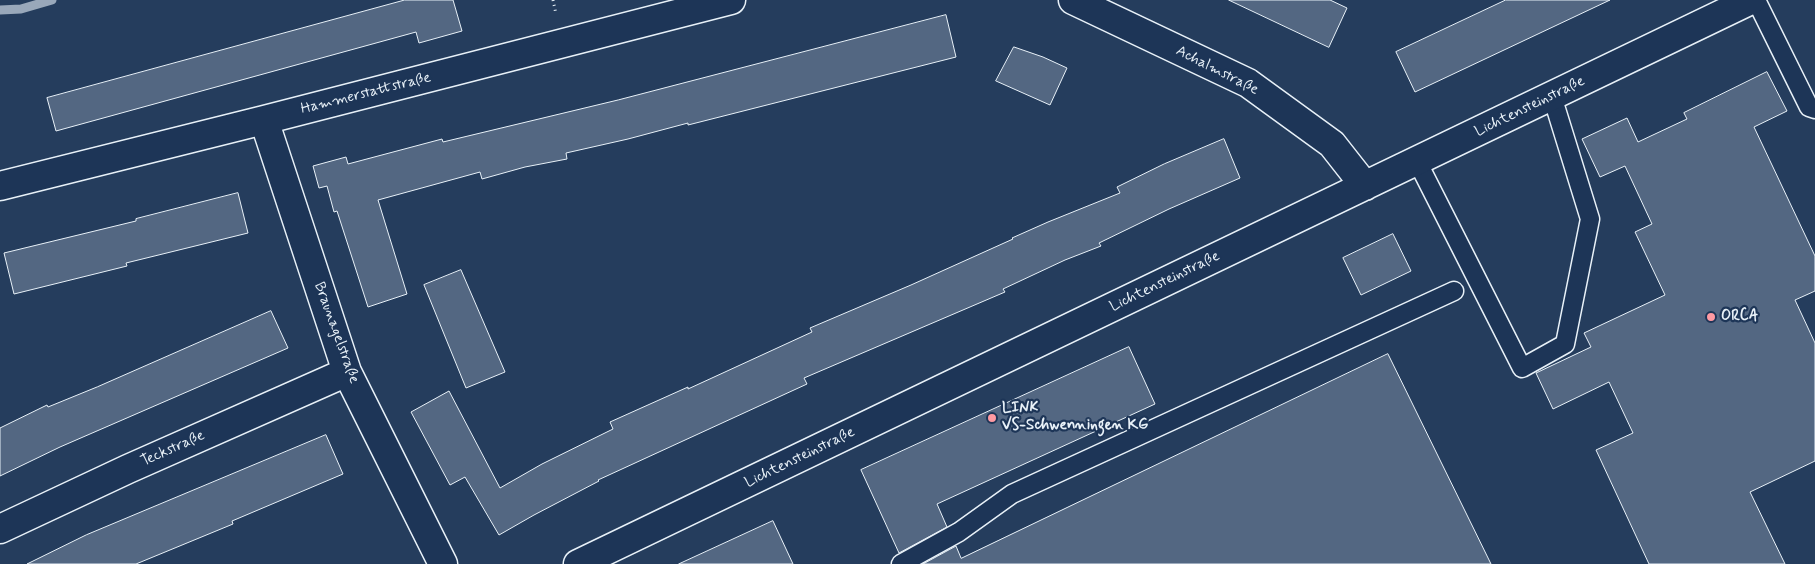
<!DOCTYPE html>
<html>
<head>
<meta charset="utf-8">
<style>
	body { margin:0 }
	canvas { display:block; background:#253d5d }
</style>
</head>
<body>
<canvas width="1815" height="564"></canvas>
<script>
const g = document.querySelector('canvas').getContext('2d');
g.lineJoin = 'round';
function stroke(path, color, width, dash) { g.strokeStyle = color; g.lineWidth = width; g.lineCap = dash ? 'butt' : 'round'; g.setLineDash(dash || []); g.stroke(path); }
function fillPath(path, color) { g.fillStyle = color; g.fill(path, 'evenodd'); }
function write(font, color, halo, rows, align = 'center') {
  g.font = font + ' Mynerve,sans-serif'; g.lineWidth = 4.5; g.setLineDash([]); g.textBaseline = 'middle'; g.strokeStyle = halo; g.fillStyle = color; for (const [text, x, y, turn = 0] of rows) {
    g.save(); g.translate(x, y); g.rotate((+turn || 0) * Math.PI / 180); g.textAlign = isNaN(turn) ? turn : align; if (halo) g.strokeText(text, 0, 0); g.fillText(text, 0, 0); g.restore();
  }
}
stroke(new Path2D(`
	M 0,10 L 21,9 L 52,0`), '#99a8ba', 9);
const building = new Path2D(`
	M 405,0 L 453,0 L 462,31 L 419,43 L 416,32 L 56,131 L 47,98 Z
	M 1229,0 L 1330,0 L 1347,8 L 1329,47 Z
	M 1506,0 L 1610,0 L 1415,92 L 1396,52 Z
	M 946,15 L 956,57 L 688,125 L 688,123 L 628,139 L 566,153 L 567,159 L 525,167 L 482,179 L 480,172 L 378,200 L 407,294 L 368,307 L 337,211 L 334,212 L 327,186 L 319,188 L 313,166 L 346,157 L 348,164 L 442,139 L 443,142 L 618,100 Z
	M 1014,47 L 1043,57 L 1067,68 L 1050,105 L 996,81 Z
	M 1767,72 L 1787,111 L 1754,127 L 1815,256 L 1815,291 L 1795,300 L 1815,343 L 1815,461 L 1750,492 L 1785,564 L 1649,564 L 1596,450 L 1633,433 L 1609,382 L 1553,409 L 1536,373 L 1591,347 L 1584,333 L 1665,295 L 1635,232 L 1652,224 L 1625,166 L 1600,177 L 1582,139 L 1627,118 L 1638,142 L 1687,119 L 1684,113 Z
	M 1224,139 L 1240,178 L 1169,209 L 1099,243 L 1101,246 L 1065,260 L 1003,289 L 1005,292 L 804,378 L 807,384 L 598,480 L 599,481 L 534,515 L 499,535 L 465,477 L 450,485 L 411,412 L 449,391 L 500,488 L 542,464 L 613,429 L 610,422 L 688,387 L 688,389 L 812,332 L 810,328 L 911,285 L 1013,239 L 1012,238 L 1048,222 L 1120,193 L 1117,187 L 1164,164 Z
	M 238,193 L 248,233 L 126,263 L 127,266 L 14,294 L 4,253 L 136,221 L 136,219 Z
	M 1393,234 L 1411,271 L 1361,295 L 1343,258 Z
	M 461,270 L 505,372 L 466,388 L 424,285 Z
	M 271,311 L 288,348 L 60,447 L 0,476 L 0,428 L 47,405 L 48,407 L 97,387 Z
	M 1129,347 L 1155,404 L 937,504 L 947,527 L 899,553 L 861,470 Z
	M 1388,354 L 1491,564 L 923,564 L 956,546 L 961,558 Z
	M 326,435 L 343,474 L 232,521 L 233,524 L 136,564 L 27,564 L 86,535 Z
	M 773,521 L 793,564 L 679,564 Z`);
fillPath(building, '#536782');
stroke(building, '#e8f1f8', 1);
const service = new Path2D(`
	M 1756,0 L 1809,107 L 1815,109
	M 1417,161 L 1522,368 L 1565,344 L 1590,219 L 1552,96
	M 901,564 L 959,532 L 1012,494 L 1454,291`);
const minor = new Path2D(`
	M 1073,0 L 1248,83 L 1332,144 L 1365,186
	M 264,120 L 347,372 L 443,564
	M 0,186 L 264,120 L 731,0
	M 0,529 L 128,469 L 347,372
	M 578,564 L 1751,0`);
stroke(service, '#e8f1f8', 21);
stroke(minor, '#e8f1f8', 31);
stroke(new Path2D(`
	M 553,0 L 556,14`), '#e8f1f8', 3, [1, 4]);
stroke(service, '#1d3557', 18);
stroke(minor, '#1d3557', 28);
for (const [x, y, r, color] of [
	[1711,317,5,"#ff9aa2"],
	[992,418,5,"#ff9aa2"]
]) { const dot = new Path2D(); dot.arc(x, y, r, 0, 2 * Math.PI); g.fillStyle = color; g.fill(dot); stroke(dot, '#1d3557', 2); }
write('15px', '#e8f1f8', '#1d3557', [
	["Achalmstraße",1217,71,27],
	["Hammerstattstraße",366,94,-14],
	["Lichtensteinstraße",1530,107,-26],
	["Lichtensteinstraße",1165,282,-26],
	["Braunagelstraße",336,333,70],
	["Teckstraße",173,449,-24],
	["Lichtensteinstraße",800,458,-26]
]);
write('bold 15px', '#e8f1f8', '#1d3557', [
	["ORCA",1721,317],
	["LINK",1002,409],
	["VS-Schwenningen KG",1002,426]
], 'left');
</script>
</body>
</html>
